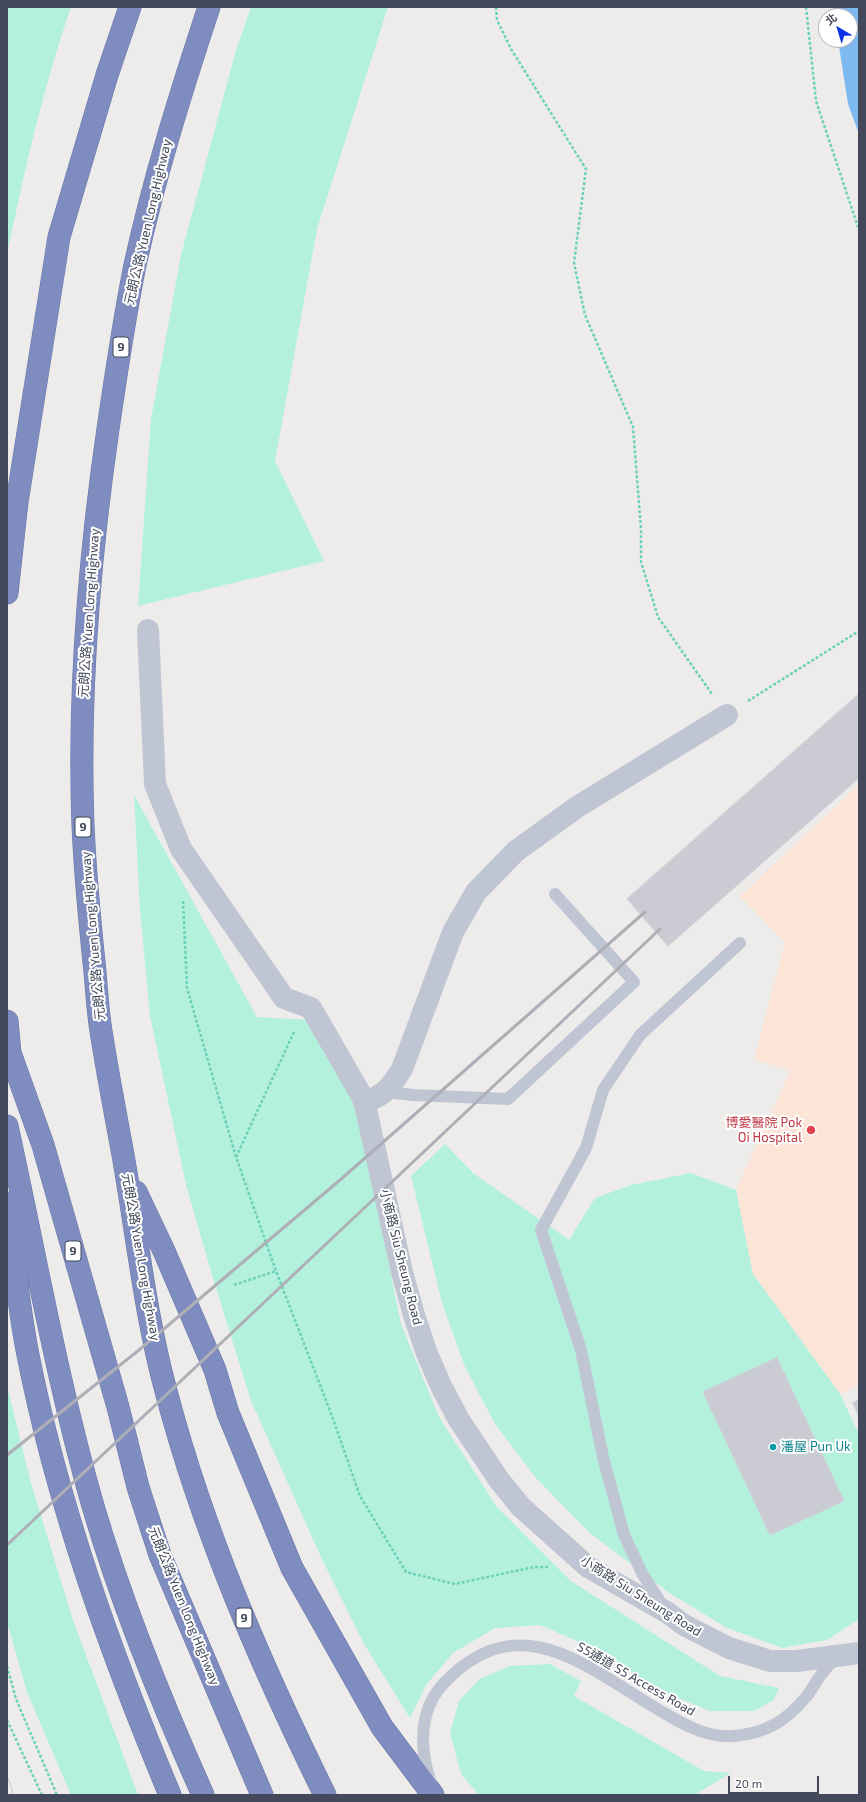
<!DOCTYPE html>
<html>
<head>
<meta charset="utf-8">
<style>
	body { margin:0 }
	#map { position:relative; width:866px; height:1802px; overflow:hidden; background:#eeeceb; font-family:"Exo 2","Noto Sans TC",sans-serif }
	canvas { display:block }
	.frame { position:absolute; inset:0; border:8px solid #43485a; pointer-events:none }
	.north { position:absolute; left:818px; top:8px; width:40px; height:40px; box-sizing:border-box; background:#fff; border:1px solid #b4b6bd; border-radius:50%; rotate:322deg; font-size:11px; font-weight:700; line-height:16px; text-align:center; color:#43485a }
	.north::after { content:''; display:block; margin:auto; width:14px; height:18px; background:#0c30e7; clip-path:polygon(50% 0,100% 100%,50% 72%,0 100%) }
	.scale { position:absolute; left:728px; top:1776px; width:91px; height:18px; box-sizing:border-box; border:2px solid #43485a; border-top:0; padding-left:5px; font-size:12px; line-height:14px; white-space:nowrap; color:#43485a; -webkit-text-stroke:3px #fff; paint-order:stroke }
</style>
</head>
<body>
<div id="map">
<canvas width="866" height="1802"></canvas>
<div class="frame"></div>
<div class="north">北</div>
<div class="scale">20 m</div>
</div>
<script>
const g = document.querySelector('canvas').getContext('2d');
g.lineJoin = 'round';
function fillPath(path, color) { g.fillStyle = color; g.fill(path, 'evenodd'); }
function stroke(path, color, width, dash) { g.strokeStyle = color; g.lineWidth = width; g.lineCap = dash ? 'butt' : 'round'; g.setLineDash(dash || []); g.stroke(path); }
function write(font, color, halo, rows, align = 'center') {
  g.font = font + ' "Exo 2","Noto Sans TC",sans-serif'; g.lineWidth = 4; g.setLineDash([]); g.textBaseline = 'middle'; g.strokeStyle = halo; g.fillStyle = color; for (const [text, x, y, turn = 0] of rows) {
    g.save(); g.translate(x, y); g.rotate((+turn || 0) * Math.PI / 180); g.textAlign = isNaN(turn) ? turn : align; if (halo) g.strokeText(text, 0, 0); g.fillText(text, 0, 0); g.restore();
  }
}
fillPath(new Path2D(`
	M 859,785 L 859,1385 L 840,1394 L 753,1274 L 736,1190 L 791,1070 L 754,1060 L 785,942 L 740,896 Z`), '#fce4d7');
fillPath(new Path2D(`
	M 7,7 L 71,7 C 43,88 24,172 7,255 Z
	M 251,7 L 388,7 L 317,229 L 275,461 L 324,561 L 138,606 L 151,419 L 181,255 L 236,50 Z
	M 134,795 L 257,1017 L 310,1020 L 360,1107 L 381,1225 L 401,1324 L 439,1417 L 497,1507 L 571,1581 L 720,1676 L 779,1688 L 774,1700 L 754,1711 L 710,1711 L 658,1690 L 595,1649 L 540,1625 L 495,1628 L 453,1653 L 426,1685 L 410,1718 L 364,1644 L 320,1555 L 251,1401 L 212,1275 L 186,1185 L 150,1016 L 140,911 Z
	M 445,1144 L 473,1173 L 569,1240 L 595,1198 L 631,1185 L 691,1173 L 736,1190 L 753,1274 L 840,1394 L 859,1434 L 859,1619 L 827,1640 L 782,1648 L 725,1627 L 668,1592 L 590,1533 L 536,1478 L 495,1424 L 465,1367 L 442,1303 L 411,1176 Z
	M 7,1385 L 30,1480 L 73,1620 L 138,1795 L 71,1795 L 27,1692 L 7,1622 Z
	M 550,1664 L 581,1681 L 574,1696 L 704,1771 L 731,1773 L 694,1795 L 479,1795 L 461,1774 L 450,1733 L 459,1701 L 479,1679 L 510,1666 Z`), '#b4f1dc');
fillPath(new Path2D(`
	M 833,7 L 859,7 L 859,134 L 848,104 L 838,40 L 850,40 L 850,16 L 835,16 Z`), '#7ebaf1');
const building = new Path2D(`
	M 859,694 L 859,778 L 668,946 L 627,899 Z
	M 777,1358 L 844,1501 L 770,1535 L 703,1392 Z
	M 859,1400 L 859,1417 L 853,1403 Z
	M 7,1776 L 11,1786 L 13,1795 L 7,1795 Z
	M 7,1776 L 11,1786 L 13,1795 L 7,1795 Z`);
fillPath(building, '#cbcbd4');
stroke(building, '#cfcfd8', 1);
const motorway = new Path2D(`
	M 209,7 C 181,92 154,178 135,265 C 124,319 116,374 108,429 C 89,560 78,693 83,825 C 85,874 90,924 95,972 C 97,994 98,1016 102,1037 C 108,1076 116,1116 123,1155 C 137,1234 145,1314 166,1391 C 203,1532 261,1665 325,1795
	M 7,593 L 17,502 L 59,237 L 107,75 L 130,7
	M 7,1021 L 10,1053 L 43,1145 L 118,1407 L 138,1487 L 160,1555 L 262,1795
	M 7,1126 C 35,1253 57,1381 93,1506 C 122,1605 161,1701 203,1795
	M 136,1192 L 164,1251 L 215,1370 L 228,1413 L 292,1568 L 382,1727 L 433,1795
	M 7,1203 C 13,1252 18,1302 27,1350 C 57,1504 110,1651 170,1795`);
stroke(motorway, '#6a77aa', 23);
stroke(new Path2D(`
	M 496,7 L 497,20 L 511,49 L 586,169 L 574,263 L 585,315 L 633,427 L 641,529 L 641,562 L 658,617 L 712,694
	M 806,7 L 816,101 L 859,230
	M 748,701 L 859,631
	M 183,901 L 187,988 L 236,1157
	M 294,1032 L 236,1157 L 276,1271 L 332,1416 L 360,1496 L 406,1572 L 455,1584 L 534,1567 L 548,1567
	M 234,1285 L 276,1271
	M 7,1666 L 16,1699 L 57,1795
	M 7,1720 L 42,1795`), '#6bd1ba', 2.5, [3, 2]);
stroke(new Path2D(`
	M 385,1092 L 413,1095 L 508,1099 L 634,982 L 555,894
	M 663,1606 L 643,1575 L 624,1535 L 603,1457 L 581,1350 L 541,1230 L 586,1148 L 603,1090 L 640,1035 L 740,943
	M 431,1783 C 419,1748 418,1709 446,1681 C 523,1602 593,1673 666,1714 C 686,1726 709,1738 734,1736 C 766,1733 785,1722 806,1697 C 813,1689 817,1678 825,1670 C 828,1665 833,1661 838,1657`), '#c0c5d4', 12);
stroke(new Path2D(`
	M 148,630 L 155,784 L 181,849 L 284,998 L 311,1008 L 364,1100 L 402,1272 L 414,1315 L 426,1351 L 441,1386 L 459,1420 L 499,1480 L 521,1507 L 588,1567 L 668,1613 L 684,1625 L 729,1648 L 770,1661 L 797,1661 L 859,1653
	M 364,1103 C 386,1094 390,1088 402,1069 L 453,932 L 476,892 L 516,851 L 577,807 L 727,715`), '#c0c5d4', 22);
stroke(motorway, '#7f8cbf', 22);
stroke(new Path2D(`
	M 7,1455 L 139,1350 L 340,1180 L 645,912
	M 7,1545 C 226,1341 441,1133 660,929`), '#adaeb6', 3);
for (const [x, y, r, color] of [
	[811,1130,5,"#e0444e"],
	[773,1447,4,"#0f9aa8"]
]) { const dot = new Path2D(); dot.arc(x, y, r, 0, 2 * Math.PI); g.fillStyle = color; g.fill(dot); stroke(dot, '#fff', 1.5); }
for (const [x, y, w] of [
	[121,347,16],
	[83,827,16],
	[73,1251,16],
	[244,1618,16]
]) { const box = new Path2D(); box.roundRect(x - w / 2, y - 10, w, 20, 3); g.fillStyle = '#fff'; g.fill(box); stroke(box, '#43485a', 1); }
write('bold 12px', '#43485a', null, [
	["9",121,347],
	["9",83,827],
	["9",73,1251],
	["9",244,1618]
]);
write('13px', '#43485a', '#fff', [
	["元朗公路 Yuen Long Highway",148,222,-77],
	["元朗公路 Yuen Long Highway",89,613,-86],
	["元朗公路 Yuen Long Highway",93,936,-95],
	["元朗公路 Yuen Long Highway",141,1257,80],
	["小商路 Siu Sheung Road",401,1257,76],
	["小商路 Siu Sheung Road",641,1596,32],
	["元朗公路 Yuen Long Highway",184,1606,68],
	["S5通道 S5 Access Road",636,1679,30]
]);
write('13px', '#be3a42', '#fff', [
	["博愛醫院 Pok",802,1123],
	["Oi Hospital",802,1138]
], 'right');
write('13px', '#0d838f', '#fff', [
	["潘屋 Pun Uk",781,1447]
], 'left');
</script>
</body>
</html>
